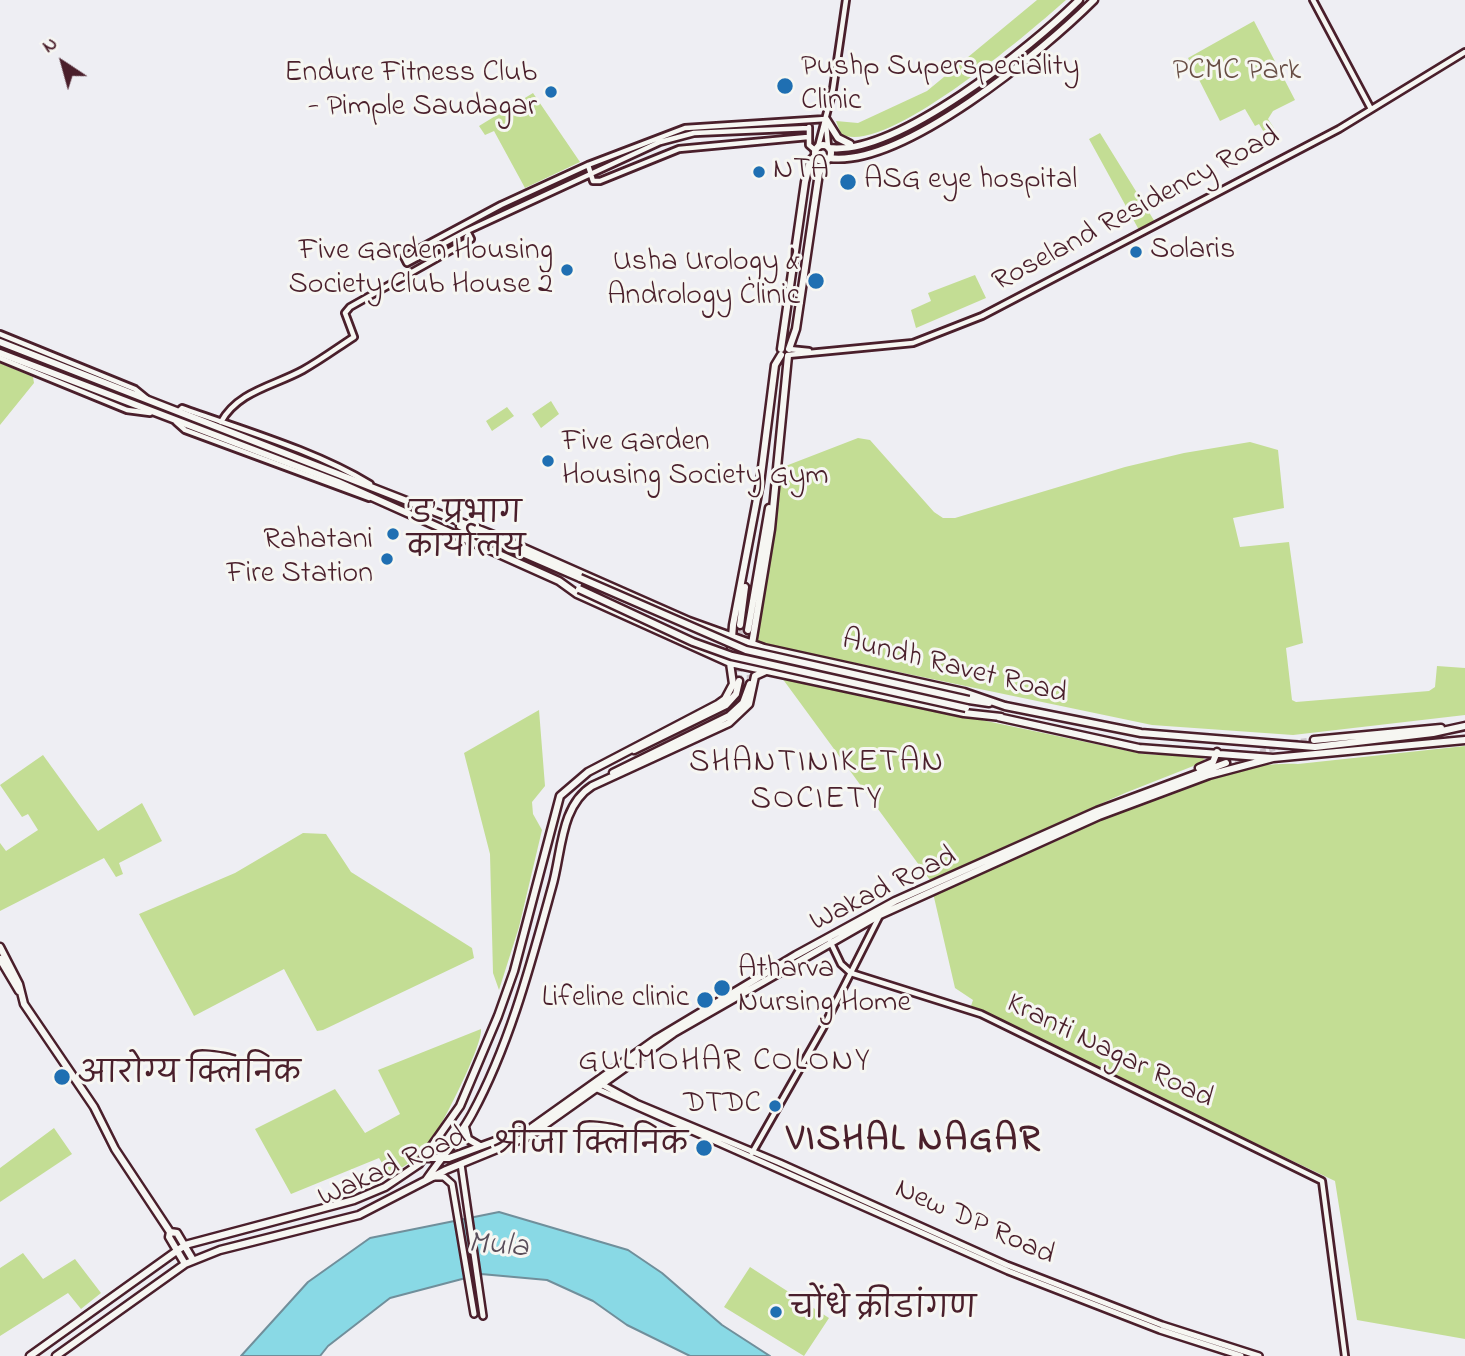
<!DOCTYPE html>
<html>
<head>
<meta charset="utf-8">
<style>
	body { margin:0 }
	#map { position:relative; width:1465px; height:1356px; overflow:hidden; background:#eeeef3; font-family:"Indie Flower",sans-serif }
	canvas { display:block }
	.north { position:absolute; left:28px; top:28px; width:70px; height:70px; -webkit-text-stroke:5px #f6f6f2; paint-order:stroke; rotate:324deg; font-size:19px; font-weight:700; line-height:28px; text-align:center; color:#4a1f2b }
	.north::after { content:''; display:block; margin:auto; width:24px; height:32px; background:#4a1f2b; clip-path:polygon(50% 0,100% 100%,50% 72%,0 100%) }
</style>
</head>
<body>
<div id="map">
<canvas width="1465" height="1356"></canvas>
<div class="north">N</div>
</div>
<script>
const g = document.querySelector('canvas').getContext('2d');
g.lineJoin = 'round';
function fillPath(path, color) { g.fillStyle = color; g.fill(path, 'evenodd'); }
function stroke(path, color, width, dash) { g.strokeStyle = color; g.lineWidth = width; g.lineCap = dash ? 'butt' : 'round'; g.setLineDash(dash || []); g.stroke(path); }
function write(font, color, halo, rows, align = 'center') {
  g.font = font + ' "Indie Flower","Playpen Sans Deva",sans-serif'; g.lineWidth = 6; g.setLineDash([]); g.textBaseline = 'middle'; g.strokeStyle = halo; g.fillStyle = color; for (const [text, x, y, turn = 0] of rows) {
    g.save(); g.translate(x, y); g.rotate((+turn || 0) * Math.PI / 180); g.textAlign = isNaN(turn) ? turn : align; if (halo) g.strokeText(text, 0, 0); g.fillText(text, 0, 0); g.restore();
  }
}
fillPath(new Path2D(`
	M 1037,0 L 1066,0 C 1032,30 884,158 841,134 L 836,121 L 858,123 L 927,91 Z
	M 1254,21 L 1295,100 L 1273,111 L 1268,119 L 1274,128 L 1265,134 L 1259,124 L 1255,126 L 1245,109 L 1220,121 L 1188,58 Z
	M 533,93 L 580,162 L 525,188 L 494,131 L 485,135 L 479,126 Z
	M 1100,133 L 1155,222 L 1139,230 L 1089,139 Z
	M 975,275 L 986,298 L 916,328 L 911,310 L 931,301 L 928,293 Z
	M 0,363 L 33,377 L 34,383 L 0,425 Z
	M 551,401 L 559,414 L 541,428 L 532,414 Z
	M 507,407 L 514,416 L 492,431 L 486,421 Z
	M 858,438 L 870,440 L 934,512 L 943,518 L 955,518 L 1125,467 L 1184,453 L 1250,442 L 1278,450 L 1284,508 L 1233,518 L 1240,547 L 1289,542 L 1303,643 L 1286,648 L 1292,700 L 1296,702 L 1429,691 L 1435,687 L 1437,666 L 1465,668 L 1465,715 L 1293,735 L 1152,725 L 755,642 L 783,467 Z
	M 782,678 L 1143,754 L 1202,757 L 1206,761 L 1125,793 L 930,880 Z
	M 539,710 L 545,786 L 532,802 L 533,814 L 542,830 L 519,927 L 499,990 L 493,973 L 490,854 L 464,753 Z
	M 1465,746 L 1465,1339 L 1357,1320 L 1335,1181 L 1026,1035 L 971,1006 L 973,1000 L 955,988 L 933,893 C 976,875 1018,858 1061,839 C 1134,806 1216,761 1298,764 Z
	M 43,755 L 98,831 L 142,803 L 162,841 L 119,863 L 123,874 L 116,877 L 104,858 L 0,911 L 0,843 L 6,851 L 38,830 L 28,814 L 22,817 L 0,785 Z
	M 303,833 L 326,834 L 351,872 L 472,948 L 474,958 L 323,1030 L 317,1031 L 284,969 L 194,1016 L 139,914 L 235,873 Z
	M 481,1029 C 483,1045 441,1128 429,1144 C 419,1157 404,1166 390,1176 L 379,1158 L 291,1194 L 255,1129 L 335,1089 L 365,1133 L 400,1114 L 378,1070 Z
	M 54,1128 L 72,1154 L 0,1202 L 0,1168 Z
	M 23,1253 L 43,1279 L 75,1259 L 101,1293 L 81,1309 L 68,1293 L 0,1336 L 0,1268 Z
	M 750,1267 L 829,1318 L 804,1356 L 724,1307 Z`), '#c3dd94');
const water = new Path2D(`
	M 499,1212 L 628,1250 L 662,1273 L 722,1325 L 770,1356 L 690,1356 L 627,1325 L 593,1301 L 547,1280 L 481,1274 L 390,1298 L 328,1346 L 320,1356 L 241,1356 L 308,1282 L 370,1238 Z`);
fillPath(water, '#89d9e5');
stroke(water, '#708f9b', 2);
stroke(new Path2D(`
	M 748,630 L 750,684
	M 739,681 L 740,625
	M 1292,743 L 1314,740
	M 1226,763 L 1281,746`), '#cdc5cb', 6, [6, 3]);
const tertiary = new Path2D(`
	M 1313,0 L 1371,109
	M 826,124 L 828,147
	M 809,127 L 809,145 L 816,151
	M 809,128 L 694,133 L 660,142 L 467,231 L 407,263 L 404,257 L 501,205 L 588,165 L 685,128 L 826,119
	M 818,147 L 833,89 L 846,0
	M 588,165 L 593,181 L 600,181 L 679,149 L 808,137
	M 0,334 L 135,389 L 146,398
	M 789,349 L 809,351
	M 788,355 L 913,343 L 982,316 L 1339,129 L 1465,52
	M 0,358 L 127,410 L 150,413
	M 179,411 L 182,408 C 243,430 316,451 370,484
	M 176,422 L 185,430 L 369,498
	M 221,422 C 238,391 274,386 303,370 C 321,360 337,348 354,337 L 345,313 L 350,307 L 471,239 L 467,231
	M 830,941 L 841,964 L 851,973 L 981,1014 L 1322,1181 L 1345,1356
	M 752,1153 L 823,1028 L 879,917`);
const secondary = new Path2D(`
	M 601,1084 L 636,1103 L 780,1163 L 1007,1265 L 1162,1325 L 1259,1356
	M 595,1088 L 1008,1271 L 1160,1330 L 1241,1356
	M 461,1164 L 483,1316
	M 433,1177 L 444,1177 L 452,1184 L 474,1314`);
const primary = new Path2D(`
	M 826,119 L 838,138 L 850,144
	M815 153a8 8 0 1 1 16 0a8 8 0 1 1-16 0Z
	M 829,148 C 897,156 1031,47 1079,0
	M 829,158 C 902,168 1043,51 1094,0
	M 0,342 L 499,537 L 689,621 L 764,648 L 964,692 L 1005,706 L 1141,733 L 1315,747 L 1433,733 L 1465,726
	M 781,349 L 805,182 L 810,161 L 816,155
	M 789,349 L 796,329 L 819,173 L 826,160
	M 0,353 L 338,482 L 559,581 L 577,594 L 730,663 L 964,713 L 1001,717
	M 460,526 L 580,578
	M 740,625 L 745,587
	M 748,630 L 769,508
	M 753,666 L 752,644 L 771,529 L 788,356
	M 969,700 L 989,703
	M 998,717 L 1139,748 L 1273,758 L 1465,740
	M 1314,740 L 1441,728
	M 634,750 L 726,705 L 736,694 L 739,681
	M 1199,768 L 1213,762 L 1217,752
	M 613,773 L 729,716 L 743,703 L 750,684
	M 0,947 L 19,984 L 24,1004 L 94,1107 L 115,1149 L 170,1232 L 177,1233 L 193,1260
	M 0,959 L 19,991
	M 465,1127 L 468,1139 L 480,1146
	M 424,1158 L 449,1158 L 531,1128 L 656,1039 L 796,955 L 895,901 L 1097,811 L 1226,763
	M 426,1180 C 441,1158 459,1138 472,1114 C 510,1044 531,963 552,887 C 562,853 560,806 592,786 L 729,723 L 749,704 L 755,676 L 766,671
	M 170,1232 L 169,1237 L 185,1264
	M 30,1356 L 185,1245 L 354,1200 L 385,1187 L 419,1164 L 460,1106 L 498,1016 L 514,971 L 560,796 L 588,772 L 718,704 L 725,699 L 733,684 L 730,663 L 733,625 L 760,483 L 775,365 L 781,355
	M 56,1356 L 185,1264 L 220,1250 L 359,1215 L 446,1170 L 529,1136 L 674,1033 L 880,915 L 1099,816 L 1209,775 L 1273,758`);
stroke(tertiary, '#4a1f2b', 10);
stroke(secondary, '#4a1f2b', 10);
stroke(primary, '#4a1f2b', 11);
stroke(tertiary, '#f6f6f2', 4.5);
stroke(secondary, '#f6f6f2', 5);
stroke(primary, '#f6f6f2', 6);
const primaryBridge = new Path2D(`
	M 580,578 L 746,650 L 969,700
	M 579,589 L 693,642 L 732,656 L 966,708`);
stroke(primaryBridge, '#4a1f2b', 11, []);
stroke(primaryBridge, '#f6f6f2', 6);
for (const [x, y, r, color] of [
	[785,86,9,"#1f6fb2"],
	[551,92,7,"#1f6fb2"],
	[759,172,7,"#1f6fb2"],
	[848,182,9,"#1f6fb2"],
	[1136,252,7,"#1f6fb2"],
	[567,270,7,"#1f6fb2"],
	[816,281,9,"#1f6fb2"],
	[548,461,7,"#1f6fb2"],
	[393,534,7,"#1f6fb2"],
	[387,559,7,"#1f6fb2"],
	[722,988,9,"#1f6fb2"],
	[705,1000,9,"#1f6fb2"],
	[62,1077,9,"#1f6fb2"],
	[775,1106,7,"#1f6fb2"],
	[704,1148,9,"#1f6fb2"],
	[776,1312,7,"#1f6fb2"]
]) { const dot = new Path2D(); dot.arc(x, y, r, 0, 2 * Math.PI); g.fillStyle = color; g.fill(dot); stroke(dot, '#f6f6f2', 2.5); }
write('30px', '#4a1f2b', '#f6f6f2', [
	["Pushp Superspeciality",801,69],
	["Clinic",801,103],
	["Endure Fitness Club",537,75,"right"],
	["- Pimple Saudagar",537,109,"right"],
	["NTA",773,172],
	["ASG eye hospital",864,182],
	["Solaris",1150,252],
	["Five Garden Housing",553,253,"right"],
	["Society Club House 2",553,287,"right"],
	["Usha Urology &",800,264,"right"],
	["Andrology Clinic",800,298,"right"],
	["Five Garden",562,444],
	["Housing Society Gym",562,478],
	["‘ड’ प्रभाग",407,517],
	["कार्यालय",407,551],
	["Rahatani",373,542,"right"],
	["Fire Station",373,576,"right"],
	["Atharva",738,971],
	["Nursing Home",738,1005],
	["Lifeline clinic",689,1000,"right"],
	["आरोग्य क्लिनिक",78,1077],
	["DTDC",761,1106,"right"],
	["श्रीजा क्लिनिक",688,1148,"right"],
	["चोंधे क्रीडांगण",790,1312]
], 'left');
write('30px', '#684e45', '#f6f6f2', [
	["PCMC Park",1237,73]
]);
write('30px', '#4a1f2b', '#f6f6f2', [
	["Roseland Residency Road",1137,211,-28],
	["Aundh Ravet Road",954,669,14],
	["Wakad Road",884,891,-26],
	["Kranti Nagar Road",1109,1053,26],
	["Wakad Road",393,1169,-24],
	["New DP Road",974,1224,24]
]);
g.letterSpacing = '2px';
write('32px', '#4a1f2b', '#f6f6f2', [
	["SHANTINIKETAN",817,765],
	["SOCIETY",817,802],
	["GULMOHAR COLONY",725,1064]
]);
g.letterSpacing = '0px';
write('italic 32px', '#5a4e5a', '#f6f6f2', [
	["Mula",498,1248,4]
]);
g.letterSpacing = '2px';
write('bold 37px', '#4a1f2b', '#f6f6f2', [
	["VISHAL NAGAR",914,1143]
]);
g.letterSpacing = '0px';
</script>
</body>
</html>
